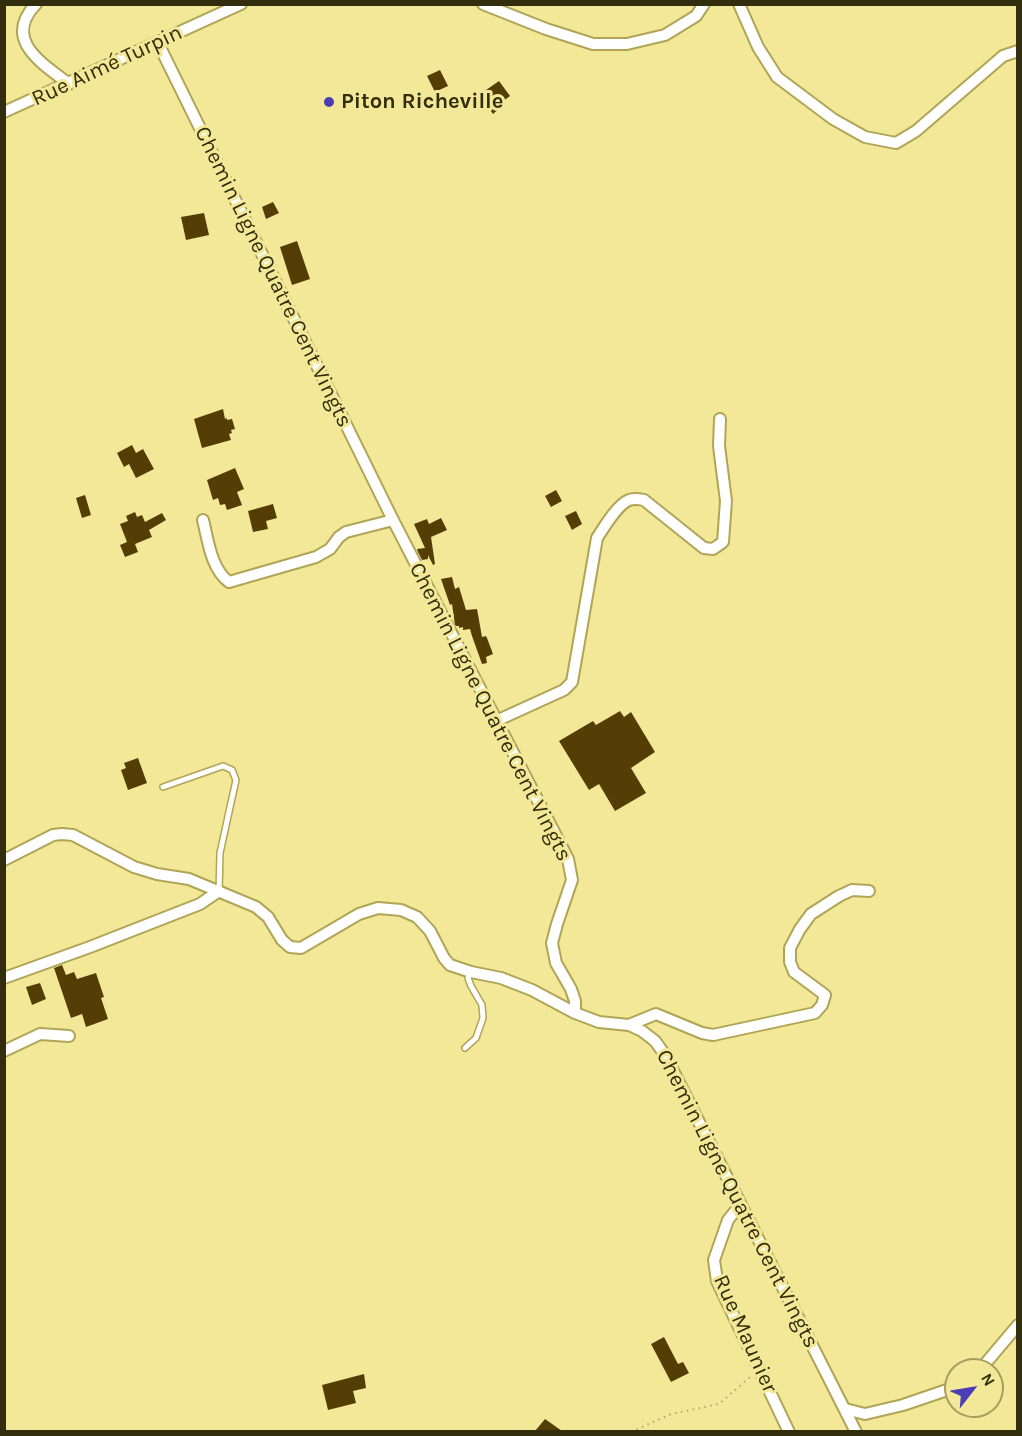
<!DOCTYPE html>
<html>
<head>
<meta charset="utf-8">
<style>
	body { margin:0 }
	#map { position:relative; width:1022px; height:1436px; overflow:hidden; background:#f3e898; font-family:Karla,sans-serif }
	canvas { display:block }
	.frame { position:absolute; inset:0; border:6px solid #322d0c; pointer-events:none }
	.north { position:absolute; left:944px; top:1358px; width:60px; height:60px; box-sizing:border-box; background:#f3e898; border:2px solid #a69d60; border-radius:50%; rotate:59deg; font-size:16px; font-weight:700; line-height:24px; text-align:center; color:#322d0c }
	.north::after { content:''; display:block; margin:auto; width:21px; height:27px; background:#4b3eb5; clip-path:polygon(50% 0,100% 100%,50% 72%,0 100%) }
</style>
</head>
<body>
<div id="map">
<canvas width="1022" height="1436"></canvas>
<div class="frame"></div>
<div class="north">N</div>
</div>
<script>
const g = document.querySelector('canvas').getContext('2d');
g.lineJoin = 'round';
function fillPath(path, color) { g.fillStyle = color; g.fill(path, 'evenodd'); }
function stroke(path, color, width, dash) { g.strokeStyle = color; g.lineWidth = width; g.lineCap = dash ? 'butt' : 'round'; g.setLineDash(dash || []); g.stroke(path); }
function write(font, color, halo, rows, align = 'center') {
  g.font = font + ' Karla,sans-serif'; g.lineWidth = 6; g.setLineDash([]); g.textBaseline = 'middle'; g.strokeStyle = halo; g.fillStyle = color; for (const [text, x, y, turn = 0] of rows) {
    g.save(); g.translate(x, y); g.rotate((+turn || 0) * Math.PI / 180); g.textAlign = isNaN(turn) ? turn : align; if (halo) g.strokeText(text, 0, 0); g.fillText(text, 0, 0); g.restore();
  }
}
fillPath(new Path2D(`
	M 440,70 L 448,86 L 435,92 L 427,76 Z
	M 499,81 L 510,96 L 499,104 L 501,107 L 493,114 L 479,95 Z
	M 273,202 L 279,213 L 266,219 L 262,207 Z
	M 204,213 L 209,235 L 186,240 L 181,217 Z
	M 297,241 L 310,279 L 292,285 L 280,247 Z
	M 223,409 L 225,419 L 227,418 L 227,420 L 232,419 L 235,429 L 231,430 L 232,433 L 229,434 L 231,440 L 202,448 L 194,419 Z
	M 132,445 L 136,453 L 143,449 L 154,469 L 136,478 L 129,464 L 124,467 L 117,453 Z
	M 235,468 L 244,489 L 237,492 L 242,505 L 227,510 L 225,504 L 220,505 L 218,498 L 213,500 L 207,480 Z
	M 556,490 L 562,501 L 551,507 L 545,496 Z
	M 85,495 L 91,515 L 82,518 L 76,498 Z
	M 273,504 L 277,518 L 266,521 L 268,529 L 253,532 L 248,511 Z
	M 576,511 L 582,524 L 572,530 L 565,516 Z
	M 135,512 L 137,517 L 142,515 L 145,522 L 162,513 L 166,520 L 149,530 L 152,537 L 135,544 L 138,552 L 125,557 L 120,545 L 127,542 L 120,524 L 128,521 L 126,516 Z
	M 441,518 L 447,530 L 431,537 L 435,564 L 433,565 L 428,555 L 428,559 L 422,560 L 418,552 L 417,549 L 425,548 L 414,524 L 427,519 L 429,524 Z
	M 452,577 L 455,589 L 459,587 L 466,610 L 477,609 L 482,637 L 486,636 L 487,638 L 493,654 L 486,657 L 487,663 L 482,664 L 472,636 L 470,629 L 463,630 L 463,627 L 459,628 L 459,626 L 456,626 L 455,625 L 452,604 L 450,605 L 441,579 Z
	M 620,711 L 624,717 L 631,712 L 655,752 L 631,768 L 646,793 L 615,811 L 599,784 L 589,790 L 559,741 L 593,721 L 596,725 Z
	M 138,758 L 147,783 L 128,790 L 121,770 L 126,768 L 124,763 Z
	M 62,965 L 66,975 L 74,972 L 77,979 L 96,973 L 104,997 L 101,998 L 108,1019 L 86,1027 L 82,1014 L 71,1018 L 54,968 Z
	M 40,983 L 46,999 L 32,1005 L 26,987 Z
	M 664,1337 L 678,1364 L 683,1362 L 689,1373 L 671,1382 L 651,1344 Z
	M 364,1374 L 366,1388 L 353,1391 L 356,1403 L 328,1410 L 322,1385 Z
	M 545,1419 L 562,1431 L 535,1431 Z`), '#553d06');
const lane = new Path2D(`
	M 163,787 L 223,766 L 232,770 L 236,780 L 220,853 L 219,891
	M 465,1048 L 476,1038 L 483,1018 L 482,1005 L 471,986 L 468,978 L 471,972`);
const street = new Path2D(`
	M 36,4 C 2,40 42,63 69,84
	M 483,4 L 546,29 L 593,44 L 627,44 L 665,35 L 696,16 L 704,4
	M 739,4 L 758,47 L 777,77 L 833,119 L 865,137 L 896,143 L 916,131 L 1003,56 L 1018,51
	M 158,43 L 393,520 L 568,859 L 572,880 L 557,924 L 552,943 L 556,963 L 571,989 L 575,1001 L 575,1013 L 599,1022 L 629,1025 L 642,1031 L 655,1041 L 665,1055 L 856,1432
	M 4,112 L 241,4
	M 203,520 C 208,540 211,569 229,582 L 316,557 L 330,549 L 339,537 L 346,532 L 393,520
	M 496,721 L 564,690 L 572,682 L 597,538 C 605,526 617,505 629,500 C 634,498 639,499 644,500 L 704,548 L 713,549 L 723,542 L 726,501 L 719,446 L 720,419
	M 4,860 L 53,835 L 62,834 L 73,835 L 134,867 L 157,874 L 189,879 L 256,907 L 268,917 L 282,940 L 290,947 L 301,948 L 359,914 L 378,908 L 401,910 L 417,917 L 430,931 L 444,958 L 450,965 L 471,972 L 501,978 L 532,990 L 575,1013
	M 4,978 L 90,947 L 200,904 L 219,891
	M 629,1025 L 656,1014 L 702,1033 L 713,1035 L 815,1013 L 822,1005 L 825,995 L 794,972 L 790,962 L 790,948 L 800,929 L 811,914 L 839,896 L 852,890 L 869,891
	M 4,1051 L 40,1034 L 69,1036
	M 740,1205 L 728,1220 L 714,1260 L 717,1281 L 789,1432
	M 980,1370 L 1018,1325
	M 845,1409 L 865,1414 L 903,1405 L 947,1390 L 956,1384`);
stroke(lane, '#b0a556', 8);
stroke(street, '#b0a556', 14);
stroke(new Path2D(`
	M 631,1432 L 671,1414 L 719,1404 L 750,1377`), '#b0a768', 2, [1.5, 4.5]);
stroke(lane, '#fff', 5);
stroke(street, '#fff', 10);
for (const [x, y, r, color] of [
	[329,102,6,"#4b3eb5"]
]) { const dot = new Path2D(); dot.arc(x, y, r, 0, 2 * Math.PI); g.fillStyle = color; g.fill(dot); stroke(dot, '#f3e898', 2); }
write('22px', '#322d0c', '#f3e898', [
	["Rue Aimé Turpin",107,66,-25],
	["Chemin Ligne Quatre Cent Vingts",273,277,64],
	["Chemin Ligne Quatre Cent Vingts",490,712,63],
	["Chemin Ligne Quatre Cent Vingts",737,1199,63],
	["Rue Maunier",745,1334,66]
]);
write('bold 22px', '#322d0c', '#f3e898', [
	["Piton Richeville",341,102]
], 'left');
</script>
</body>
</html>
